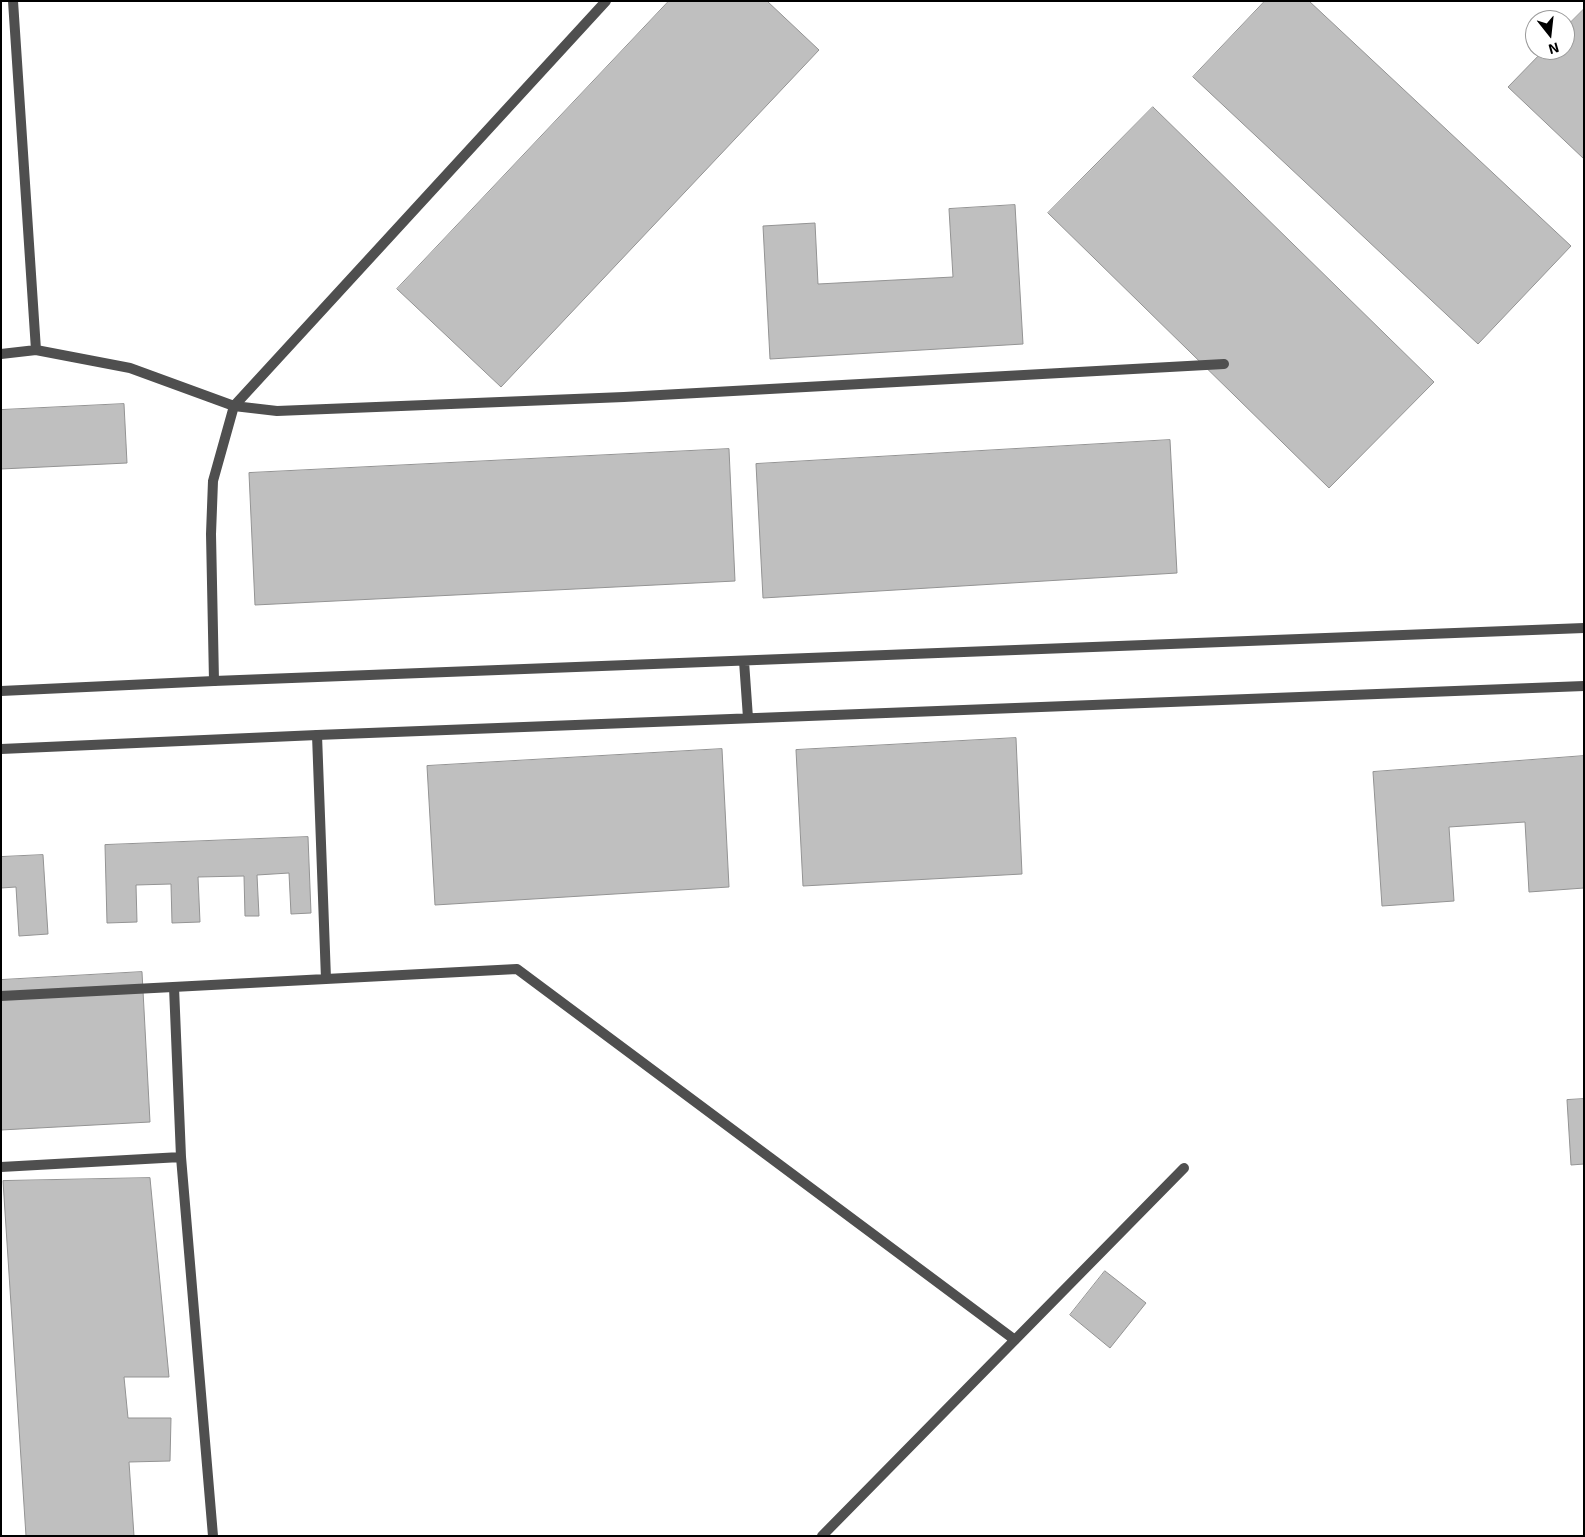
<!DOCTYPE html>
<html>
<head>
<meta charset="utf-8">
<style>
	body { margin:0 }
	#map { position:relative; width:1585px; height:1537px; overflow:hidden; background:#fff; font-family:"Exo 2",sans-serif }
	canvas { display:block }
	.frame { position:absolute; inset:0; border:2px solid #000; pointer-events:none }
	.north { position:absolute; left:1525px; top:10px; width:50px; height:50px; box-sizing:border-box; background:#fff; border:1px solid #999; border-radius:50%; rotate:164deg; font-size:14px; font-weight:700; line-height:20px; text-align:center; color:#000 }
	.north::after { content:''; display:block; margin:auto; width:18px; height:22px; background:#000; clip-path:polygon(50% 0,100% 100%,50% 72%,0 100%) }
</style>
</head>
<body>
<div id="map">
<canvas width="1585" height="1537"></canvas>
<div class="frame"></div>
<div class="north">N</div>
</div>
<script>
const g = document.querySelector('canvas').getContext('2d');
g.lineJoin = 'round';
function fillPath(path, color) { g.fillStyle = color; g.fill(path, 'evenodd'); }
function stroke(path, color, width, dash) { g.strokeStyle = color; g.lineWidth = width; g.lineCap = dash ? 'butt' : 'round'; g.setLineDash(dash || []); g.stroke(path); }
const building = new Path2D(`
	M 669,1 L 767,1 L 819,50 L 501,387 L 397,289 Z
	M 1265,1 L 1309,1 L 1571,246 L 1478,344 L 1193,77 Z
	M 1584,9 L 1584,159 L 1508,87 L 1544,50 L 1565,50 L 1565,28 Z
	M 1153,107 L 1434,382 L 1329,488 L 1048,213 Z
	M 1015,205 L 1023,344 L 770,359 L 763,226 L 815,223 L 818,284 L 953,277 L 949,209 Z
	M 124,404 L 127,463 L 1,469 L 1,410 Z
	M 1170,440 L 1177,573 L 763,598 L 756,464 Z
	M 729,449 L 735,581 L 255,605 L 249,473 Z
	M 1016,738 L 1022,874 L 803,886 L 796,750 Z
	M 722,749 L 729,887 L 435,905 L 427,766 Z
	M 1584,756 L 1584,888 L 1529,892 L 1525,822 L 1449,827 L 1454,901 L 1382,906 L 1373,772 Z
	M 308,837 L 311,913 L 291,914 L 289,873 L 257,875 L 259,916 L 245,916 L 244,876 L 198,877 L 200,922 L 172,923 L 171,884 L 136,885 L 137,922 L 107,923 L 105,845 Z
	M 43,855 L 48,934 L 19,936 L 16,887 L 1,888 L 1,857 Z
	M 142,972 L 150,1122 L 1,1130 L 1,980 Z
	M 1584,1099 L 1584,1164 L 1571,1165 L 1567,1100 Z
	M 150,1178 L 169,1377 L 124,1377 L 128,1418 L 171,1418 L 170,1461 L 129,1462 L 134,1536 L 26,1536 L 3,1181 Z
	M 1105,1271 L 1146,1303 L 1110,1348 L 1070,1315 Z`);
fillPath(building, '#bfbfbf');
stroke(building, '#939393', 1);
stroke(new Path2D(`
	M 13,1 L 36,350
	M 1,354 L 36,350 L 130,368 L 234,406 L 277,411 L 624,397 L 1224,364
	M 214,681 L 211,534 L 213,481 L 234,406 L 606,1
	M 317,735 L 326,979
	M 174,987 L 181,1157 L 213,1536
	M 1,996 L 517,969 L 1015,1340
	M 1,1167 L 181,1157
	M 822,1536 L 1184,1168`), '#4f4f4f', 10);
stroke(new Path2D(`
	M 744,661 L 748,718
	M 1,691 L 214,681 L 1584,628
	M 1,749 L 317,735 L 1584,686`), '#4f4f4f', 10);
</script>
</body>
</html>
